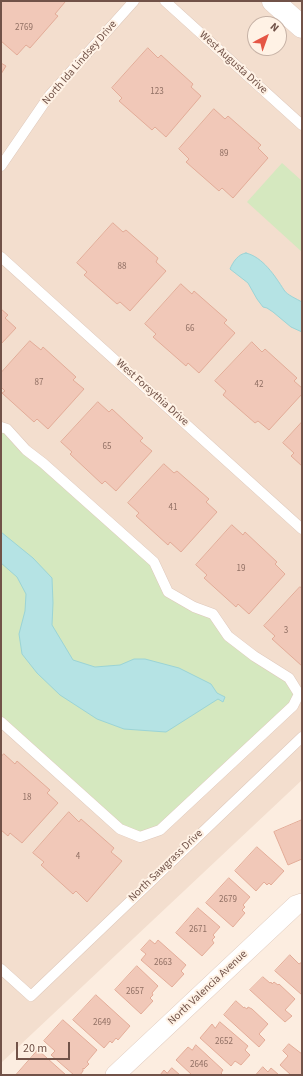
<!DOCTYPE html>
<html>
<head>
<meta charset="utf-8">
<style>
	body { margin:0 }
	#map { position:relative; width:303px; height:1076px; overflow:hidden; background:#fcede0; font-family:"Source Sans 3",sans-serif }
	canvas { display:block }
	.frame { position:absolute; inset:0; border:2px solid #715248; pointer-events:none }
	.north { position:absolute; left:247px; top:16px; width:40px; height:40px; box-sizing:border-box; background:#fff2e5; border:1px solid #c6b2a6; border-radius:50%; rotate:41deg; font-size:11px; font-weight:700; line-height:16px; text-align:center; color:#715248 }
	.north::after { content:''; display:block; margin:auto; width:14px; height:18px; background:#e55645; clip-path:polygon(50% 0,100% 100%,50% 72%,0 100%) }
	.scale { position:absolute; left:16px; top:1042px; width:54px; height:18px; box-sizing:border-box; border:2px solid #715248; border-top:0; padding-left:5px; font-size:12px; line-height:14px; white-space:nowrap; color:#715248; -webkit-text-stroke:3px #fff2e5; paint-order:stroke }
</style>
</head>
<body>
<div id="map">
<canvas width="303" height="1076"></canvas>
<div class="frame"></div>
<div class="north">N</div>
<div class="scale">20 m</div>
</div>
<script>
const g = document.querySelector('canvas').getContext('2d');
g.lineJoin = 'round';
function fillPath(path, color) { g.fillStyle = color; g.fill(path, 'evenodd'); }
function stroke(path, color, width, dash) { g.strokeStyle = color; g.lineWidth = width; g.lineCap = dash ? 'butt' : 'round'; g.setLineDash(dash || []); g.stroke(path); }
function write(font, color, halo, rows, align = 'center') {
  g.font = font + ' "Source Sans 3",sans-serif'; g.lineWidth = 4; g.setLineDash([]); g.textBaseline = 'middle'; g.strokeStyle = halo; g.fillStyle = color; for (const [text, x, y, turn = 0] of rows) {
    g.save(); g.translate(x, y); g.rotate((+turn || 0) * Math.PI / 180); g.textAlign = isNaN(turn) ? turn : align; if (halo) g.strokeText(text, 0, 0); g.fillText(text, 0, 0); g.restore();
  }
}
fillPath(new Path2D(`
	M 1,1 L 302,1 L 302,780 L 1,1063 ZM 255,24 L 279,24 L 279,48 L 255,48 Z`), '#f3dece');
fillPath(new Path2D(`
	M 282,163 L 302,181 L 302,252 L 247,202 Z
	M 1,427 L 154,562 L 168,592 L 213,614 L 228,636 L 289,678 L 299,694 L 160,830 L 140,837 L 120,829 L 1,720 Z`), '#d5e8bf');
const water = new Path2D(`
	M 246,253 C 263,257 275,276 284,290 C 287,295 297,299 302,302 L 302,332 L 291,327 L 273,312 L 267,308 L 263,307 L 257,299 L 248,283 L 230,269 C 233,262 238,254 246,253 Z
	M 1,532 L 33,558 L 52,578 L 53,603 L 52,625 L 73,660 L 95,667 L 120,665 L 134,659 L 145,659 L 179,668 L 211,684 L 217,693 L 225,697 L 223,702 L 218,699 L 166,732 L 124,729 L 97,719 L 60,695 L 37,673 L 22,654 L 19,634 L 25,611 L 26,594 L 17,577 L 1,563 Z`);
fillPath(water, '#b5e3e4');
stroke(water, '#9bd4d6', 1);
const building = new Path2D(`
	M 1,1 L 64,1 L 65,2 L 55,14 L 58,16 L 30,48 L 26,45 L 17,55 L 1,41 Z
	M 148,48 L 158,58 L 161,55 L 193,84 L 191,87 L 201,96 L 166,137 L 155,127 L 152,130 L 119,101 L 122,98 L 112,88 Z
	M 1,63 L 6,66 L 1,74 Z
	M 214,109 L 225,119 L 228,116 L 261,145 L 258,148 L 268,158 L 233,198 L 222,188 L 219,191 L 186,162 L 189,159 L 179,149 Z
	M 113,223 L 123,232 L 126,230 L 158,258 L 156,262 L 166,271 L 130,311 L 120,302 L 117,304 L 84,275 L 87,272 L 77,263 Z
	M 181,284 L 192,294 L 194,291 L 227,320 L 224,323 L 235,333 L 199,373 L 188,363 L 186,366 L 153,337 L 156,334 L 145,324 Z
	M 1,309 L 8,315 L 5,318 L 16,328 L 1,344 Z
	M 30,341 L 41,350 L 43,347 L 76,377 L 73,380 L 84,389 L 48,429 L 37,419 L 34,422 L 2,393 L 5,391 L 1,387 L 1,373 Z
	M 252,342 L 262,352 L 265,349 L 297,378 L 294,381 L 302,388 L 302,394 L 269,430 L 258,421 L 255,423 L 223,395 L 226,391 L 215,381 Z
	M 98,402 L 109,412 L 112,409 L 143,438 L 140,441 L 152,451 L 116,491 L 105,481 L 102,484 L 70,454 L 72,452 L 61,442 Z
	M 302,422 L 302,466 L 291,456 L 294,453 L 283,443 Z
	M 164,464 L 174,473 L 177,471 L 209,499 L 206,502 L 217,512 L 181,552 L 170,542 L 168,545 L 136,516 L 139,513 L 128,503 Z
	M 232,525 L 243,535 L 245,532 L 277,562 L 275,564 L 285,574 L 249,614 L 238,604 L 236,607 L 204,578 L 207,575 L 196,565 Z
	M 300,587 L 302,588 L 302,666 L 272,639 L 275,636 L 264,626 Z
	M 4,754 L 15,764 L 17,761 L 50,790 L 47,793 L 58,803 L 22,843 L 10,833 L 8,836 L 1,830 L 1,757 Z
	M 69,812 L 79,822 L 81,819 L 114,848 L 111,852 L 122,861 L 87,902 L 76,891 L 73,894 L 41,865 L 44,862 L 33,853 Z
	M 302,820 L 302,859 L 288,865 L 274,832 Z
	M 257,847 L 284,871 L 271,885 L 269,883 L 267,885 L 264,882 L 256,891 L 235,871 Z
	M 229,878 L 250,897 L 243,905 L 245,907 L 242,910 L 245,913 L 233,927 L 206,903 Z
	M 198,908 L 220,927 L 213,935 L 215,937 L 212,940 L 214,943 L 202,956 L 176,933 Z
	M 150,940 L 155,944 L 158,940 L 186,965 L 181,971 L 184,974 L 172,987 L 141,960 L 146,954 L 141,950 Z
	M 290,955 L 299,964 L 302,962 L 302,995 L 275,971 Z
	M 137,966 L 158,986 L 152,993 L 153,995 L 150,998 L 153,1001 L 141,1014 L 115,990 Z
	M 263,977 L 270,983 L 271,982 L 272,984 L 274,982 L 278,985 L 279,984 L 295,999 L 285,1010 L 292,1016 L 285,1022 L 250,990 Z
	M 96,995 L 130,1026 L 118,1040 L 116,1038 L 112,1043 L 110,1041 L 104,1048 L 73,1020 Z
	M 236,1001 L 244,1008 L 244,1007 L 247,1009 L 248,1007 L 252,1009 L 268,1024 L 259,1034 L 265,1040 L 259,1047 L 224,1015 Z
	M 63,1020 L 97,1050 L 87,1062 L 89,1064 L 84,1069 L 83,1068 L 83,1071 L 80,1075 L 74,1075 L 51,1055 L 55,1051 L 44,1041 Z
	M 220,1022 L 248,1046 L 245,1050 L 250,1055 L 241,1065 L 235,1061 L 231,1066 L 200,1038 L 212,1024 L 215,1028 Z
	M 289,1044 L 302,1054 L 302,1075 L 291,1075 L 280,1065 L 288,1056 L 283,1051 Z
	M 196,1045 L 223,1070 L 221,1073 L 223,1075 L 192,1075 L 176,1060 L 188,1047 L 192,1050 Z
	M 38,1050 L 66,1075 L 16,1075 Z
	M 263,1067 L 268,1072 L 271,1068 L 279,1075 L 256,1075 Z
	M 172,1068 L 180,1075 L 160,1075 L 164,1070 L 167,1073 Z`);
fillPath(building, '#f1c8b8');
stroke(building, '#e3ac98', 1);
const service = new Path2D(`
	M 165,1 L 302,125
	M 1,166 L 49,96 L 134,1
	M 1,257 L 302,529
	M 1,427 L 7,429 L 26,450 L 43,463 L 154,562 L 168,592 L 194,607 L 213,614 L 228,636 L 254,656 L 289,678 L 299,694 L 293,706 L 160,830 L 140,837 L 120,829 L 1,722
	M 1,969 L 31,996 L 302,737`);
const minor = new Path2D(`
	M 115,1075 L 296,905 L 302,903`);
const tertiary = new Path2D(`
	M 273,1 L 302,27`);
stroke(service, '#dfc9bc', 11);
stroke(minor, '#dfc9bc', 20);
stroke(tertiary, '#dfc9bc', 23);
stroke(service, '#fff', 10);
stroke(minor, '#fff', 19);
stroke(tertiary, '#fff', 22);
write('9px', '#917064', null, [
	["2769",24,28],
	["123",157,92],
	["89",224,154],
	["88",122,267],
	["66",190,329],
	["87",39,383],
	["42",259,385],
	["65",107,447],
	["41",173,508],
	["19",241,569],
	["3",286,631],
	["18",27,798],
	["4",78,857],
	["2679",228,900],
	["2671",198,930],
	["2663",163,963],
	["2657",135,992],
	["2649",102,1023],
	["2652",224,1042],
	["2646",199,1065]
]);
write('11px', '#715248', '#fff2e5', [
	["North Ida Lindsey Drive",80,63,-49],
	["West Augusta Drive",233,63,42],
	["West Forsythia Drive",152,393,42],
	["North Sawgrass Drive",166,866,-44],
	["North Valencia Avenue",208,988,-43]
]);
</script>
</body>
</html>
